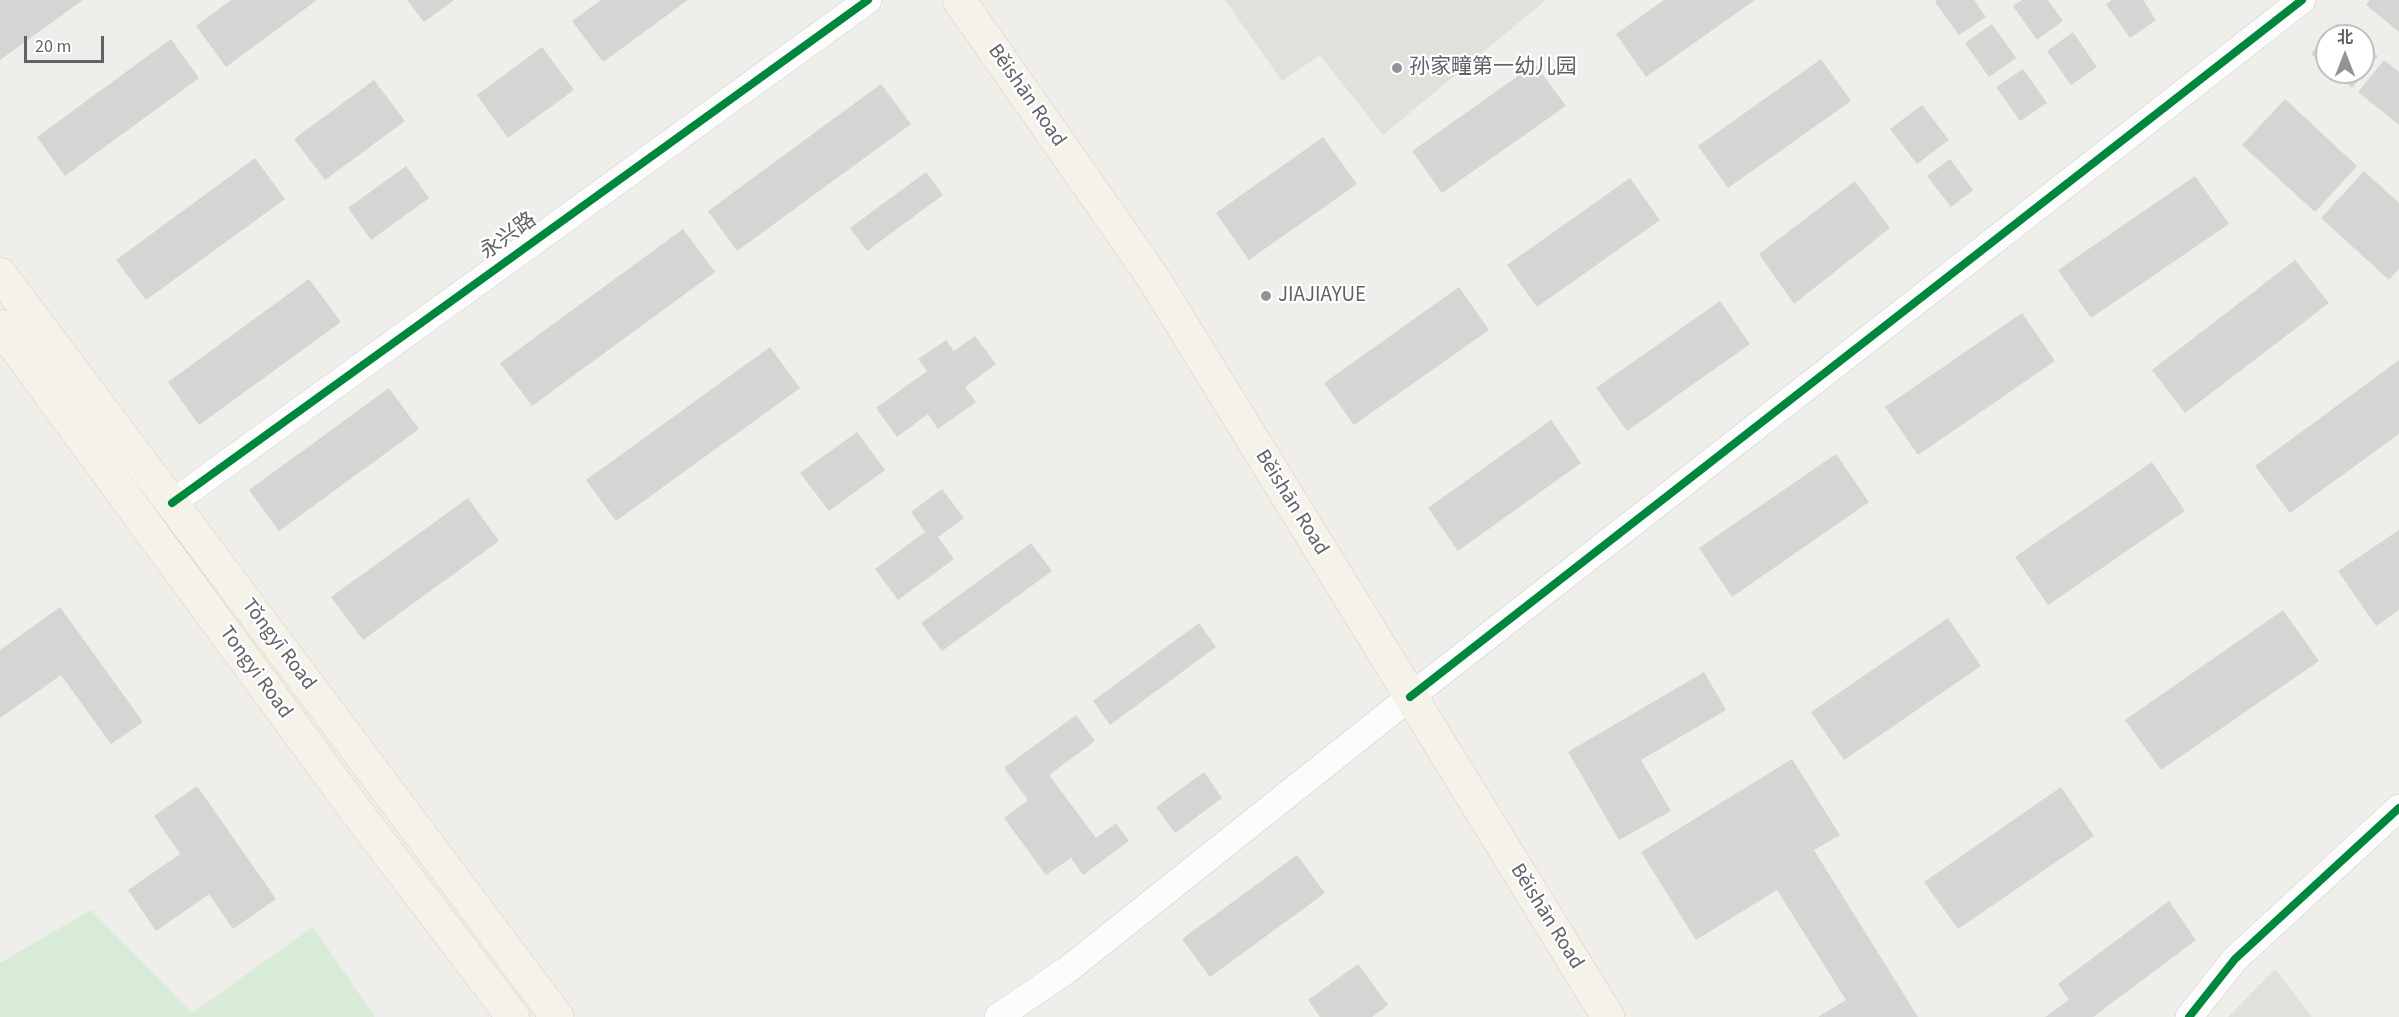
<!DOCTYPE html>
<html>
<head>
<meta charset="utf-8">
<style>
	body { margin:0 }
	#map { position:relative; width:2399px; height:1017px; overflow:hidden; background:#efeeea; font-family:"Source Sans 3","Noto Sans SC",sans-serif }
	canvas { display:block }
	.north { position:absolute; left:2315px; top:24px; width:60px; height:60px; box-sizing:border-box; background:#fff; border:2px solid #bfc1c3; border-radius:50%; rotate:0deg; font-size:16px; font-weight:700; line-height:24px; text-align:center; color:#5f6368 }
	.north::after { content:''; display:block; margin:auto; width:21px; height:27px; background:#919496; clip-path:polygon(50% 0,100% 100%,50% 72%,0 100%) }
	.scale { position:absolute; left:24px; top:36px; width:80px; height:27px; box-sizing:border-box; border:3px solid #5f6368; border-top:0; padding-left:8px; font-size:18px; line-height:21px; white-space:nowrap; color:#5f6368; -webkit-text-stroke:4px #fff; paint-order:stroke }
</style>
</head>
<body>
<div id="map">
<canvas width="2399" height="1017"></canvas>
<div class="north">北</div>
<div class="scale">20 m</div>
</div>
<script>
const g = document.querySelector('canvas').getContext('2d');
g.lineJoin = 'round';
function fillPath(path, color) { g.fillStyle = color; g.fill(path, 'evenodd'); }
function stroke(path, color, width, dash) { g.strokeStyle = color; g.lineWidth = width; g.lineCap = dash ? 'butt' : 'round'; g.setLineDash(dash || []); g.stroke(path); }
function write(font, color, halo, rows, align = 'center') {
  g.font = font + ' "Source Sans 3","Noto Sans SC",sans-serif'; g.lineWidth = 4.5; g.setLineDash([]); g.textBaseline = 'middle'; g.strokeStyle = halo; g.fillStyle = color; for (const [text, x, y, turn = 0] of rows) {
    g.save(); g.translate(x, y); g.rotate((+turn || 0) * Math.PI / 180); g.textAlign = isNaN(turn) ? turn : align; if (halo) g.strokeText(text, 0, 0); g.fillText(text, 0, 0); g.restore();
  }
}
fillPath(new Path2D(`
	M 1225,0 L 1546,0 L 1383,135 L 1320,55 L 1282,81 Z
	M 2275,969 L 2312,1017 L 2228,1017 Z`), '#e2e0da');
fillPath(new Path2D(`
	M 91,910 L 192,1013 L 313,927 L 375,1017 L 0,1017 L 0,963 Z`), '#d8ebd6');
fillPath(new Path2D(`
	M 0,0 L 83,0 L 0,60 Z
	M 231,0 L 317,0 L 226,67 L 196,26 Z
	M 407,0 L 454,0 L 424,22 Z
	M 601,0 L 688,0 L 603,62 L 572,21 Z
	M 1664,0 L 1755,0 L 1646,77 L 1616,34 Z
	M 1937,0 L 1974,0 L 1986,17 L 1959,35 L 1935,2 Z
	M 2022,0 L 2048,0 L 2063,21 L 2037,40 L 2013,6 Z
	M 2112,0 L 2143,0 L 2156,20 L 2130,38 L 2106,4 Z
	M 2370,0 L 2399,0 L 2399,32 L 2366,5 Z
	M 2337,23 L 2353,36 L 2327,36 L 2327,67 L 2311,54 Z
	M 1992,24 L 2016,58 L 1989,77 L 1965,43 Z
	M 2073,32 L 2097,67 L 2071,85 L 2047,51 Z
	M 171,39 L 199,78 L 65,176 L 37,137 Z
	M 2363,44 L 2378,56 L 2352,88 L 2333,72 L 2363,72 Z
	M 542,47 L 574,90 L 508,138 L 477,95 Z
	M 1821,59 L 1851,101 L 1728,188 L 1698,146 Z
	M 2384,60 L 2399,72 L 2399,125 L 2358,92 Z
	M 1535,64 L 1566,106 L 1442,193 L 1412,151 Z
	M 2023,69 L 2047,103 L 2020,121 L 1996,87 Z
	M 374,80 L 405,121 L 325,180 L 294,139 Z
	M 881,84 L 911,124 L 737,251 L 708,211 Z
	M 2285,99 L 2357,166 L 2315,212 L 2242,145 Z
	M 1922,105 L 1949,140 L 1917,164 L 1890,129 Z
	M 1323,137 L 1357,184 L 1249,260 L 1216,213 Z
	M 255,158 L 285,199 L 146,300 L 116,260 Z
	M 1950,159 L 1973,190 L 1951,207 L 1927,176 Z
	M 406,166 L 429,198 L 371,240 L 348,208 Z
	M 2364,171 L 2399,203 L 2399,269 L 2389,280 L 2321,218 Z
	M 926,172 L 943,195 L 867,251 L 850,228 Z
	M 2195,176 L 2229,224 L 2091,318 L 2058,270 Z
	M 1630,178 L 1660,220 L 1537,307 L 1507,265 Z
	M 1855,181 L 1890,228 L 1794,304 L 1759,254 Z
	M 683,229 L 715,272 L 532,406 L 500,363 Z
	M 2295,260 L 2329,303 L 2185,413 L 2152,370 Z
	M 309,279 L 341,322 L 199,425 L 168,382 Z
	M 1459,287 L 1489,330 L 1354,425 L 1324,383 Z
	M 1720,301 L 1750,344 L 1627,431 L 1596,388 Z
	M 2022,313 L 2055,361 L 1918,455 L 1885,407 Z
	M 975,336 L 996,364 L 965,387 L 976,402 L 938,429 L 928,414 L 897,437 L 876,408 L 927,371 L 918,359 L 946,340 L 954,351 Z
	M 770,347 L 800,388 L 616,521 L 586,480 Z
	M 2399,360 L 2399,434 L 2290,513 L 2255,466 Z
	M 389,388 L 419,429 L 279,531 L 249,490 Z
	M 1551,420 L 1581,463 L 1458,551 L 1428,508 Z
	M 857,432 L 885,470 L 829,511 L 800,473 Z
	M 1836,454 L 1869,502 L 1732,597 L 1699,548 Z
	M 2152,462 L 2185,511 L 2048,605 L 2015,557 Z
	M 942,489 L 964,518 L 938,537 L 954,559 L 898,600 L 875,569 L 925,532 L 911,512 Z
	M 468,498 L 499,541 L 363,640 L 331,597 Z
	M 2399,530 L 2399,610 L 2376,626 L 2338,571 Z
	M 1031,543 L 1052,571 L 942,651 L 921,623 Z
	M 60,607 L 143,722 L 111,744 L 61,675 L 0,718 L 0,650 Z
	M 2283,610 L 2319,661 L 2161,770 L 2125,720 Z
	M 1948,618 L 1981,666 L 1844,760 L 1811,712 Z
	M 1199,623 L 1216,647 L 1110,725 L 1093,701 Z
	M 1704,672 L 1726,710 L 1641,760 L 1671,811 L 1619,840 L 1568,752 Z
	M 1076,715 L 1095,741 L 1049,775 L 1096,838 L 1116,823 L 1129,841 L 1083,875 L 1071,858 L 1046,875 L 1004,818 L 1028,800 L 1004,768 Z
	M 1792,759 L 1840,835 L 1814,850 L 1918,1017 L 1818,1017 L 1846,1000 L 1777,890 L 1696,940 L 1641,852 Z
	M 1204,772 L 1222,798 L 1175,833 L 1156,807 Z
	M 197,786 L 276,899 L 233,929 L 209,894 L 156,931 L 128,890 L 180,854 L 154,816 Z
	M 2061,787 L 2094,836 L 1958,929 L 1924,882 Z
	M 1297,855 L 1325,893 L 1210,977 L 1182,939 Z
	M 2169,901 L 2196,940 L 2093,1017 L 2045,1017 L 2069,1000 L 2058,984 Z
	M 1358,964 L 1388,1005 L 1372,1017 L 1320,1017 L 1308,1000 Z`), '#d6d5d3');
const minor = new Path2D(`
	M 172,503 L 868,0
	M 998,1017 L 1067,970 L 1410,697 L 2302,0
	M 2189,1017 L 2235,959 L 2399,808`);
const major = new Path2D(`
	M 959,0 L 1152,276 L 1608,1017
	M 0,274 L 557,1017
	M 0,326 L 356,811 L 513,1017`);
stroke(minor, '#cbcccc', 28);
stroke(major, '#d7ceb8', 34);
stroke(minor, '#fdfcfc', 27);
stroke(major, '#f4f2e9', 33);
stroke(new Path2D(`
	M 172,503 L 868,0
	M 1410,697 L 2302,0
	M 2189,1017 L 2235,959 L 2399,808`), '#00873e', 8);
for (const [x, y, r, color] of [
	[1397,68,6,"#919496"],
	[1266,296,6,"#919496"]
]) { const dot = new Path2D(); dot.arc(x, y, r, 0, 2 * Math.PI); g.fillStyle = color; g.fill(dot); stroke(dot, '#fff', 2); }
write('21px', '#5f6368', '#fff', [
	["孙家疃第一幼儿园",1409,68],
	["JIAJIAYUE",1278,296]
], 'left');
write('21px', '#5f6368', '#fff', [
	["Běishān Road",1026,96,55],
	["永兴路",509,237,-36],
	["Běishān Road",1291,503,58],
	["Tǒngyī Road",278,645,53],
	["Tongyi Road",255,673,54],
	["Běishān Road",1546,917,58]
]);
</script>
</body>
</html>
